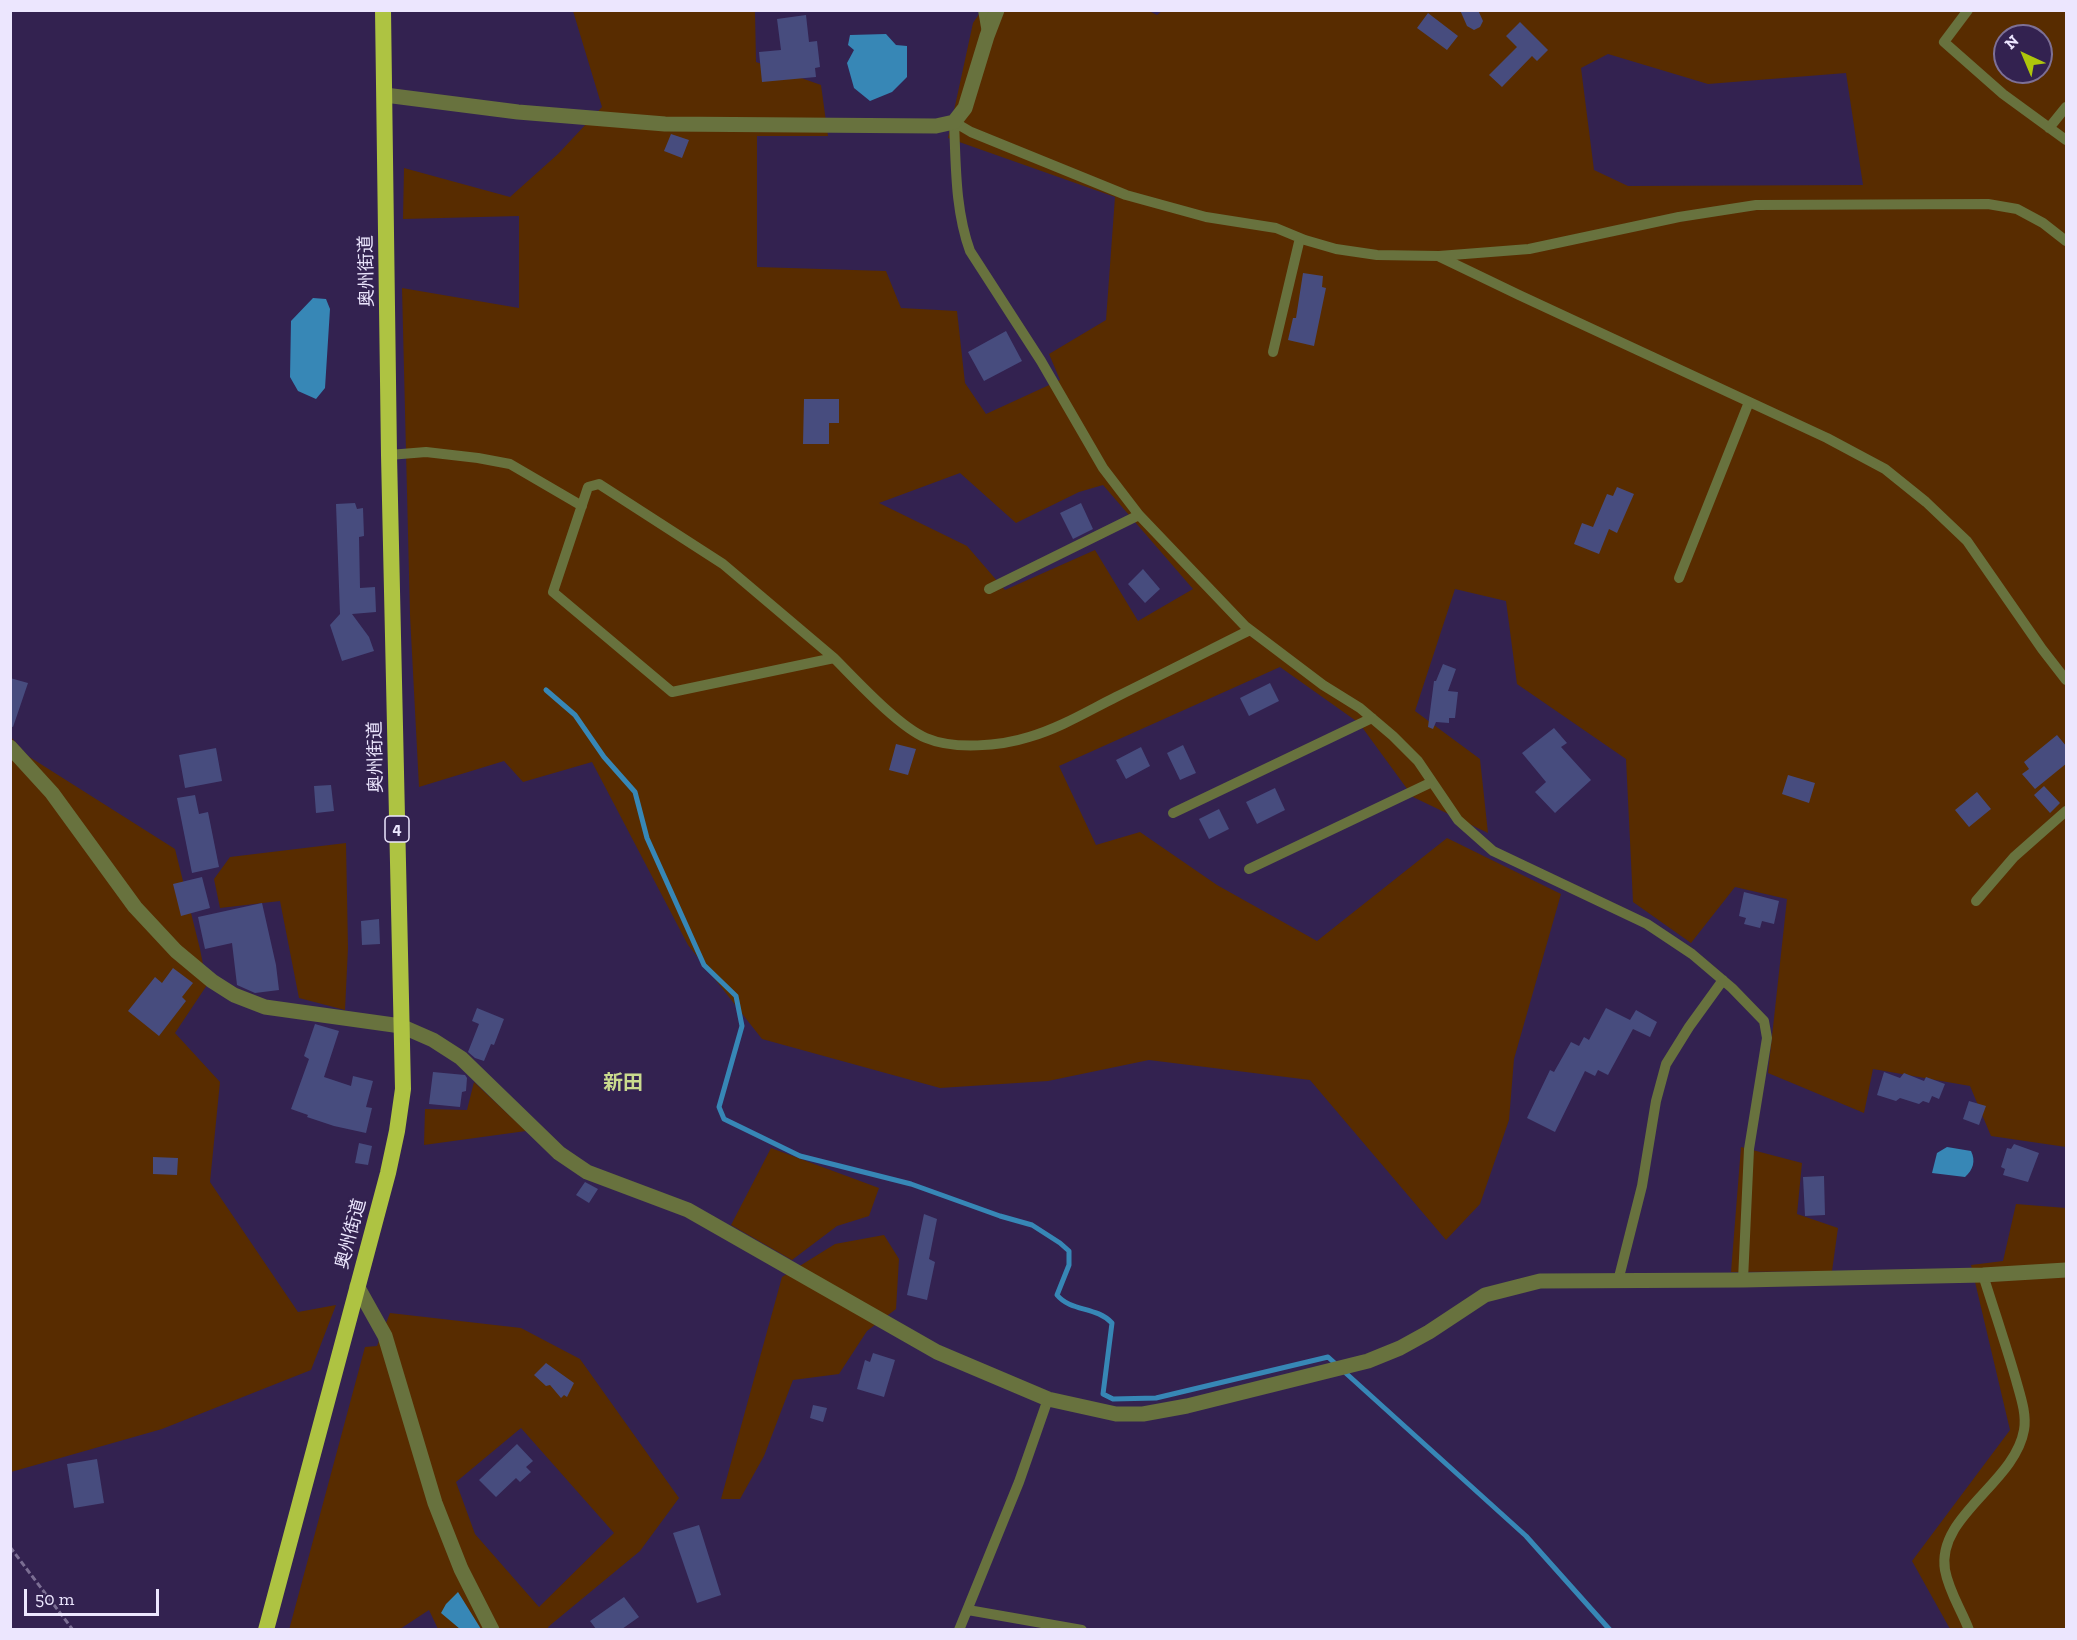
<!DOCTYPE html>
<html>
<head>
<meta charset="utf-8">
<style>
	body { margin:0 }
	#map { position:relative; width:2077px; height:1640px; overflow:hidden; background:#332250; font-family:"Zilla Slab",serif }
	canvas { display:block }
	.frame { position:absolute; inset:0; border:12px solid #ece6fe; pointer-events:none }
	.north { position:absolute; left:1993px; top:24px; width:60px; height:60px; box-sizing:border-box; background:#332250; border:2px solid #7d7096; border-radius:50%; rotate:316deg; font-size:16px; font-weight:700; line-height:24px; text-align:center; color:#ece6fe }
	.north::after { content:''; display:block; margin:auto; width:21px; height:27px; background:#aec60b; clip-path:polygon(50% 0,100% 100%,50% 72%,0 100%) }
	.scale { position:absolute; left:24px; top:1589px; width:135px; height:27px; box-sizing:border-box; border:3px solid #ece6fe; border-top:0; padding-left:8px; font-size:18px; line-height:21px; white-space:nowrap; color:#ece6fe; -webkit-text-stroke:4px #332250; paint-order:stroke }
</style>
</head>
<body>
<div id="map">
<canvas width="2077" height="1640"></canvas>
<div class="frame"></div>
<div class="north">N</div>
<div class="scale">50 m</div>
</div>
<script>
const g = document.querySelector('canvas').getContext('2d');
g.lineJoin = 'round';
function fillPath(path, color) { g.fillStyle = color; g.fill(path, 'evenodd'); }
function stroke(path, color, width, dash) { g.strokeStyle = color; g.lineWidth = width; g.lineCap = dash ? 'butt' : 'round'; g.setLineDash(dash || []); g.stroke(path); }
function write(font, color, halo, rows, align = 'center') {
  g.font = font + ' "Zilla Slab","Noto Sans JP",serif'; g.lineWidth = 4.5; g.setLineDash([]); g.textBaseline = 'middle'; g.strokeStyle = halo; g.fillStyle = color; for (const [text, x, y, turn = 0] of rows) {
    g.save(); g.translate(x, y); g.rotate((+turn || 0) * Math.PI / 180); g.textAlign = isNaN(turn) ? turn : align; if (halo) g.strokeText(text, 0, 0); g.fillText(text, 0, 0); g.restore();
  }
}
fillPath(new Path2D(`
	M 1147,10 L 1157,15 L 1163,10 L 2066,11 L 2066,1147 L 1991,1136 L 1970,1086 L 1873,1069 L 1864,1113 L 1768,1073 L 1787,899 L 1735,887 L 1691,943 L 1633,902 L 1626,759 L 1517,684 L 1506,601 L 1455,589 L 1415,711 L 1480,759 L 1488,833 L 1413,797 L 1359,723 L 1280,667 L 1059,766 L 1096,845 L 1140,832 L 1217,885 L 1317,941 L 1447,838 L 1561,894 L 1514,1059 L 1509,1120 L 1480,1204 L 1446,1240 L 1310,1080 L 1149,1060 L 1048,1081 L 940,1088 L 762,1039 L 688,945 L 592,762 L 523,782 L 504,761 L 419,787 L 410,615 L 402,288 L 519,308 L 519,216 L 403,219 L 404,168 L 510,197 L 558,154 L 602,107 L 573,11 L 755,11 L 756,62 L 821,85 L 828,136 L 757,136 L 757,267 L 886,271 L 901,308 L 957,311 L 965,383 L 986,414 L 1060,380 L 1049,354 L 1106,320 L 1115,197 L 948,138 L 973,23 L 981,11 ZM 2005,36 L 2041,36 L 2041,72 L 2005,72 ZM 1608,54 L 1708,84 L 1846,73 L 1863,185 L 1628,186 L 1594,170 L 1581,68 ZM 960,473 L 1016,523 L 1079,492 L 1103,485 L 1193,589 L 1138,621 L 1095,550 L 1005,590 L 967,546 L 879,503 Z
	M 11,737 L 28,756 L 175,849 L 200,949 L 207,985 L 175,1033 L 220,1082 L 210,1182 L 298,1312 L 336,1305 L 311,1370 L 162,1429 L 11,1472 Z
	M 346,843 L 348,948 L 345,1010 L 299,998 L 280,901 L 220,908 L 214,879 L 230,857 Z
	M 474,1082 L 526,1131 L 424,1145 L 425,1109 L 467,1110 Z
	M 1741,1147 L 1802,1163 L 1797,1214 L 1838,1228 L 1832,1271 L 1731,1272 Z
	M 771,1148 L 879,1188 L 869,1216 L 837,1226 L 792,1260 L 731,1225 Z
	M 2016,1204 L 2066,1208 L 2066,1629 L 1950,1629 L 1912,1561 L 2010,1430 L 1971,1265 L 2003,1261 Z
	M 884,1235 L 899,1259 L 896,1309 L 867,1331 L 839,1374 L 793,1380 L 764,1456 L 740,1499 L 721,1499 L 782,1277 L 835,1244 Z
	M 390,1313 L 521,1328 L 580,1359 L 679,1498 L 640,1551 L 548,1627 L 549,1629 L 438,1629 L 429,1610 L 400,1629 L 289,1630 L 365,1347 L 377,1346 ZM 521,1428 L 614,1533 L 539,1607 L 475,1534 L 456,1482 Z`), '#582c00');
fillPath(new Path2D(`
	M 886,34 L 896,45 L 907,46 L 907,77 L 892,92 L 870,101 L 854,88 L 847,63 L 854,50 L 848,45 L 850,35 Z
	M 313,298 L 326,299 L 330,309 L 325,388 L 316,399 L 298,391 L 290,377 L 291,321 Z
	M 1947,1147 L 1971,1151 C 1976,1161 1973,1170 1965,1177 L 1932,1173 L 1937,1153 Z
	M 458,1592 L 481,1629 L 460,1629 L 441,1613 L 446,1604 Z`), '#3787b6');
stroke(new Path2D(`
	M 546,690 L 575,715 L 604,757 L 635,792 L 647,838 L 704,965 L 736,996 L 742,1026 L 719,1107 L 724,1119 L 800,1156 L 911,1184 L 1000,1216 L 1032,1225 L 1060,1243 L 1069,1251 L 1069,1265 L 1057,1295 C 1071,1312 1096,1306 1112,1323 L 1103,1394 L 1113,1399 L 1156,1398 L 1328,1357 L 1526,1536 L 1610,1630`), '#3787b6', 5);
fillPath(new Path2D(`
	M 1460,10 L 1478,10 L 1483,21 L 1480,27 L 1474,30 L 1467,26 Z
	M 1428,13 L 1458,36 L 1447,50 L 1417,28 Z
	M 806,15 L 809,42 L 817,41 L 820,67 L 815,68 L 816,77 L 762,82 L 759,52 L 781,50 L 777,19 Z
	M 1520,22 L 1548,50 L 1537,61 L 1532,56 L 1502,87 L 1489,75 L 1517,47 L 1506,36 Z
	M 671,134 L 689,140 L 682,158 L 664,151 Z
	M 1303,273 L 1323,276 L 1322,287 L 1326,288 L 1314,346 L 1288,340 L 1293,318 L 1296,318 Z
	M 1006,331 L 1022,361 L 984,381 L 968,352 Z
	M 804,399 L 839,399 L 839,423 L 829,423 L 829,444 L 803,444 Z
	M 1617,487 L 1634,494 L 1617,533 L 1609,529 L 1599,554 L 1574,544 L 1582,523 L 1593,527 L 1607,494 L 1613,496 Z
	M 355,503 L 357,509 L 363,508 L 364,536 L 359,537 L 360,588 L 375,587 L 376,612 L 352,614 L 369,637 L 374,651 L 342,661 L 330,625 L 340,614 L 336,504 Z
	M 1081,503 L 1093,529 L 1073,539 L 1060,513 Z
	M 1143,569 L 1160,589 L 1145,603 L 1128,584 Z
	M 1443,664 L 1456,669 L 1448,691 L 1458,692 L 1455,718 L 1449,718 L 1449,723 L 1436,722 L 1433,729 L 1428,727 L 1434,681 L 1436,681 Z
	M 10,678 L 28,683 L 13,727 L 10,726 Z
	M 1270,683 L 1279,701 L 1249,716 L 1240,698 Z
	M 1554,728 L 1567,743 L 1561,747 L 1591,780 L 1555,813 L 1535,792 L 1546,782 L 1522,753 Z
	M 2057,735 L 2067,747 L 2067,763 L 2035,789 L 2022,774 L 2029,769 L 2024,762 Z
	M 896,744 L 916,749 L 908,775 L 889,770 Z
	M 1183,745 L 1196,773 L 1180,780 L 1167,753 Z
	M 1141,747 L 1150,766 L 1126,779 L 1116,760 Z
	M 216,748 L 222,781 L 185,788 L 179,755 Z
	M 1788,775 L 1815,783 L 1809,803 L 1782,794 Z
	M 331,785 L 334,811 L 316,813 L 314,786 Z
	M 2044,786 L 2060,803 L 2050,813 L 2034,795 Z
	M 1275,788 L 1285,810 L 1257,824 L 1246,802 Z
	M 1977,792 L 1991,809 L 1969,827 L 1955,810 Z
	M 195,795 L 199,814 L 208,812 L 219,867 L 192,873 L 177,798 Z
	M 1219,809 L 1229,829 L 1209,839 L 1199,819 Z
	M 202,877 L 210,908 L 181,916 L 173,884 Z
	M 1744,892 L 1779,901 L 1774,924 L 1762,921 L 1760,928 L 1744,924 L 1746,918 L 1739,916 Z
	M 262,903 L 276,965 L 279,990 L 255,993 L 237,985 L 232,943 L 205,949 L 198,917 Z
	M 379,919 L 380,944 L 362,945 L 361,921 Z
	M 173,968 L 193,983 L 182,997 L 186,1001 L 159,1036 L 128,1011 L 155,977 L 162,983 Z
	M 477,1008 L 504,1019 L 494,1045 L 491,1044 L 484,1061 L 475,1058 L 468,1052 L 479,1024 L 472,1021 Z
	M 1606,1008 L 1630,1020 L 1636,1010 L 1657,1022 L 1650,1037 L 1633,1029 L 1608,1075 L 1598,1070 L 1595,1076 L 1585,1071 L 1555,1132 L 1527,1118 L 1550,1070 L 1554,1072 L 1571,1042 L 1579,1046 L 1584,1037 L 1589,1040 Z
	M 315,1024 L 339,1031 L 324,1077 L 351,1086 L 353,1076 L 373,1081 L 366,1107 L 372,1108 L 366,1133 L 334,1126 L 307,1117 L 308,1115 L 291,1109 L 309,1059 L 304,1056 Z
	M 433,1072 L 465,1075 L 467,1078 L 466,1091 L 462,1092 L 460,1107 L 429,1104 Z
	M 1884,1072 L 1900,1078 L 1904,1073 L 1924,1081 L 1926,1077 L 1945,1084 L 1939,1099 L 1932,1096 L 1929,1103 L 1923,1101 L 1919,1104 L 1900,1098 L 1896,1101 L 1877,1095 Z
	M 1969,1101 L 1986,1106 L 1979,1125 L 1963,1119 Z
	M 359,1143 L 372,1146 L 368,1165 L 355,1163 Z
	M 2014,1144 L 2039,1153 L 2028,1182 L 2003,1175 L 2005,1169 L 2001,1167 L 2007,1148 L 2011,1149 Z
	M 153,1157 L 178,1158 L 177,1175 L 153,1174 Z
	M 1824,1176 L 1825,1215 L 1805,1216 L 1803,1177 Z
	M 585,1182 L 598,1189 L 589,1203 L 576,1195 Z
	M 924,1214 L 937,1219 L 929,1259 L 935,1262 L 927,1300 L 907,1295 Z
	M 873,1353 L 895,1360 L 884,1397 L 857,1389 L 865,1360 L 870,1362 Z
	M 546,1363 L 574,1383 L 567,1397 L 564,1395 L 561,1398 L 550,1385 L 546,1386 L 534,1375 Z
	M 813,1405 L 827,1408 L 823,1422 L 810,1418 Z
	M 517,1444 L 533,1461 L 526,1467 L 531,1472 L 520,1482 L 516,1478 L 496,1497 L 479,1480 Z
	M 97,1459 L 104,1503 L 74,1508 L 67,1464 Z
	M 699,1525 L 721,1595 L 697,1603 L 673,1533 Z
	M 624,1597 L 639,1617 L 622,1629 L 596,1629 L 590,1621 Z`), '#474c7e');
stroke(new Path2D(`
	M 10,1547 L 73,1630`), '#7b6e93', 3, [6, 3]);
stroke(new Path2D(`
	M 983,10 L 987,33
	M 1968,10 L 1944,42 L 2003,94 L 2066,140
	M 954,122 C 956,165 955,210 970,251 L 1041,361 L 1103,468 L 1139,515 L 1245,626 L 1323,685 L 1360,708 L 1393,736 L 1418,761 L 1458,820 L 1493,851 L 1647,924 L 1692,954 L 1732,988 L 1764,1021 L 1767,1038 L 1749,1149 L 1743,1280
	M 954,122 L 971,132 L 1126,195 L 1206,217 L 1276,228 L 1305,240 L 1336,249 L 1377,255 L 1439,256 L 1529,249 L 1679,217 L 1756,205 L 1988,204 L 2017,209 L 2043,223 L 2066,241
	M 2049,128 L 2066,107
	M 1440,257 L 1519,295 L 1827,438 L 1885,469 L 1926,502 L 1967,541 L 2042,649 L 2066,680
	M 1273,352 L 1300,238
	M 389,455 L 426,452 L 478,458 L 510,464 L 582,506
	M 599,484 L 723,564 L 834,658 L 672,692 L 553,592 L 588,487 Z
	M 1679,578 L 1749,402
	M 989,589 L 1139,515
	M 834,658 C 857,681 898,726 926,738 C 954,750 1001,746 1029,737 C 1060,728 1088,711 1116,697 C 1161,675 1206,652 1250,630
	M 1173,813 L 1372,718
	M 1249,869 L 1432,782
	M 1976,901 L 2014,857 L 2066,811
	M 1618,1281 L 1642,1186 L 1656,1101 L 1666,1064 L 1689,1027 L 1723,980
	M 968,1610 L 1082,1630
	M 959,1630 L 1019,1482 L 1048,1399
	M 1969,1630 C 1961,1609 1949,1592 1945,1570 C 1936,1516 2015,1483 2024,1430 C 2027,1414 2020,1395 2016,1380 C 2006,1345 1994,1310 1983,1275`), '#68723e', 10);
stroke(new Path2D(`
	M 385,95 L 518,112 L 665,124 L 936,126 L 954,122 L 965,108 L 987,36 L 997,10
	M 10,747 L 52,793 L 135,907 L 176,951 L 212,981 L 234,995 L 265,1007 L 401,1026 L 433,1040 L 461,1058 L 559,1153 L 587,1172 L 688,1210 L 937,1352 L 1048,1399 L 1116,1414 L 1143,1414 L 1187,1406 L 1368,1361 L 1400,1348 L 1429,1332 L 1485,1295 L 1540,1281 L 1743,1280 L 1983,1275 L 2066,1270
	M 357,1286 L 385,1336 L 435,1503 L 461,1569 L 492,1630`), '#68723e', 15);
stroke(new Path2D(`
	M 266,1630 L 388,1173 L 397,1131 L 403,1089 L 389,455 L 383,10`), '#aec342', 16);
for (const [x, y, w] of [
	[397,829,24]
]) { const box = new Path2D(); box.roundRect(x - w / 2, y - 13, w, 26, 4.5); g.fillStyle = '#332250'; g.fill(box); stroke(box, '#ece6fe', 1.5); }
write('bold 16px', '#ece6fe', null, [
	["4",397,829]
]);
write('18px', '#ece6fe', '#332250', [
	["奥州街道",367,271,-91],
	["奥州街道",376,757,-91],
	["奥州街道",351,1234,-75]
]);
write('bold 20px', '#cada8e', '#332250', [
	["新田",623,1083]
]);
</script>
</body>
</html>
